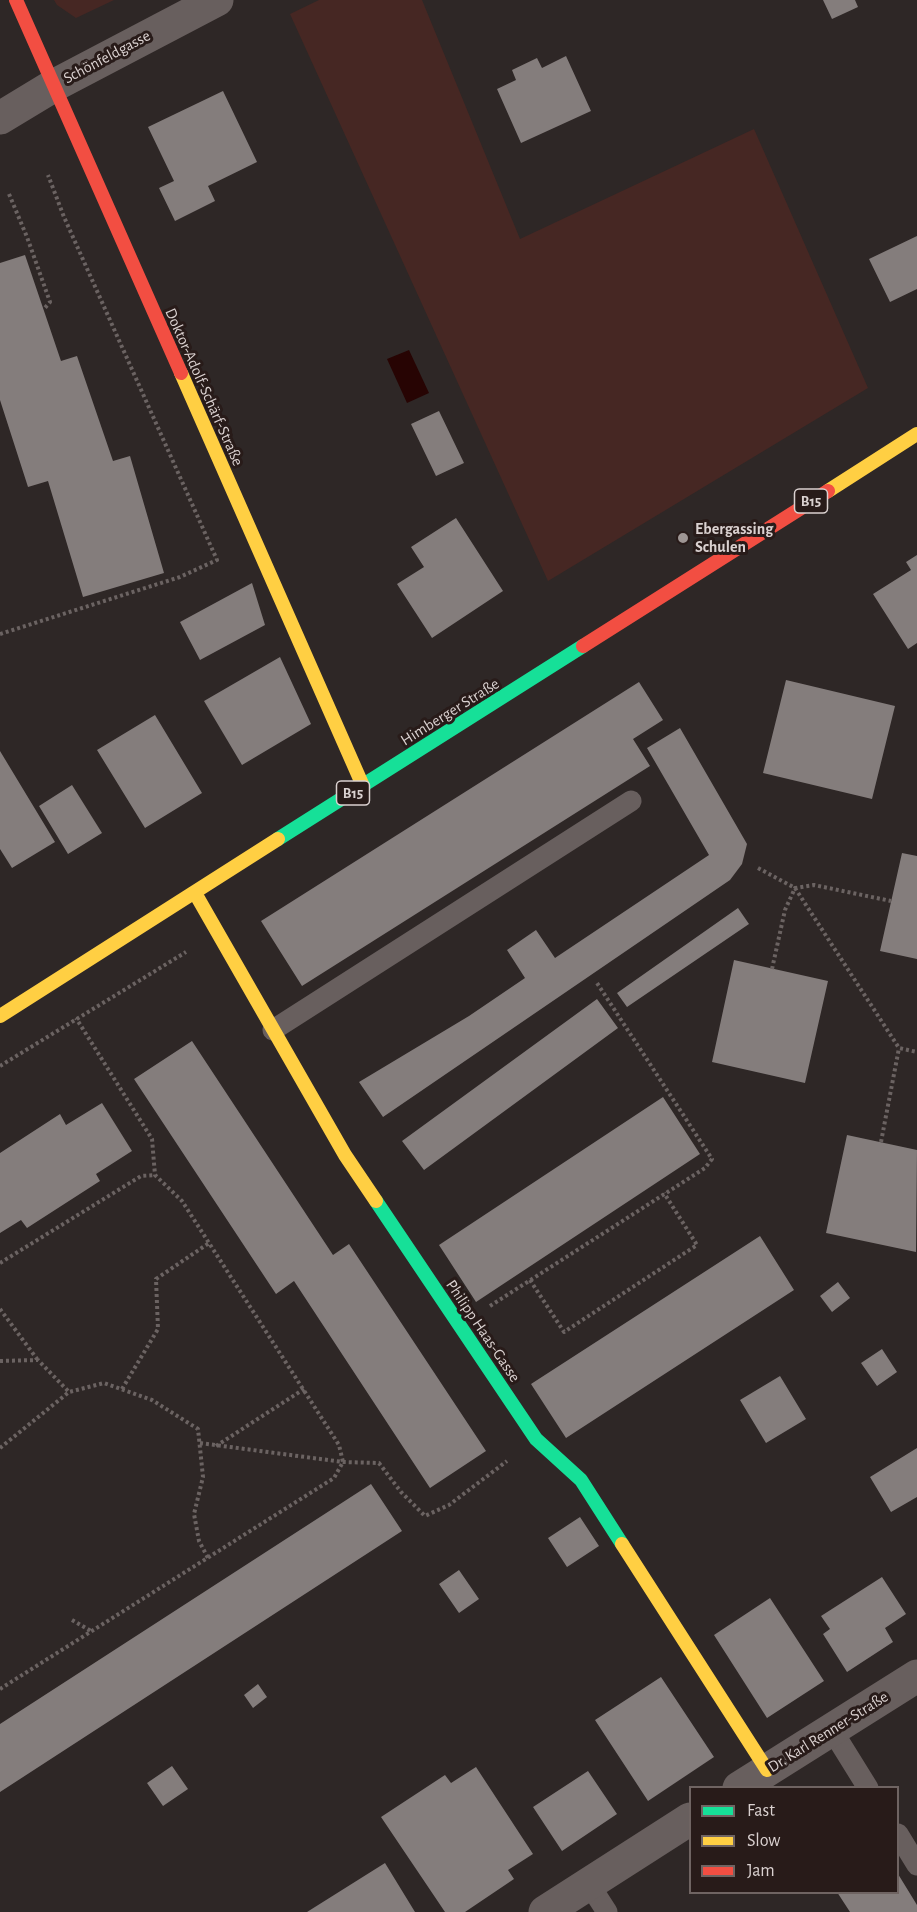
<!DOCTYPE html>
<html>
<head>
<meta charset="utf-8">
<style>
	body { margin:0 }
	#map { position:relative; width:917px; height:1912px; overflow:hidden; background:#2e2726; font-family:"Alegreya Sans",sans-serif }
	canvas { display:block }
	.legend { position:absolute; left:689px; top:1786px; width:210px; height:108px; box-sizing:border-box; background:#281b19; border:2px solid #6f6462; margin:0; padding:8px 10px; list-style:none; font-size:18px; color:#dad1d0 }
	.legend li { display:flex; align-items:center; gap:12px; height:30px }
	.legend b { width:30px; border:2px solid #6f6462 }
</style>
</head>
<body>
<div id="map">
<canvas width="917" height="1912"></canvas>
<ul class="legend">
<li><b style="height:8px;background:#16e098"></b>Fast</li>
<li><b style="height:8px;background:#ffcf43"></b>Slow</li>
<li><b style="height:8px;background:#f24e42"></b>Jam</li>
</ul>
</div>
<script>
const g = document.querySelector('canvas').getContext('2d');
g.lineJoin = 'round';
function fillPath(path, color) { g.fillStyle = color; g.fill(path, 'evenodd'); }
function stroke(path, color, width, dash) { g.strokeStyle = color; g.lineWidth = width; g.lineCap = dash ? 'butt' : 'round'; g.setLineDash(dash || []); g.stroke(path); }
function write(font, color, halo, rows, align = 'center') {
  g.font = font + ' "Alegreya Sans",sans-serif'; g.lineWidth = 6; g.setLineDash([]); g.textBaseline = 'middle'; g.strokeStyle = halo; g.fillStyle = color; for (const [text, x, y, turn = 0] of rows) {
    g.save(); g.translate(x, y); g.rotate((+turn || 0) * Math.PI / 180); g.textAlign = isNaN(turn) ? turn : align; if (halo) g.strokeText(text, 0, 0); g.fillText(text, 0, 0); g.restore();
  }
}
fillPath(new Path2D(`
	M 54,0 L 114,0 L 76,18 L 57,5 Z
	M 319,0 L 422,0 L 520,239 L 754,129 L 868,388 L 548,581 L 290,14 Z`), '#462723');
fillPath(new Path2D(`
	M 409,350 L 429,393 L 407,403 L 387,359 Z`), '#270403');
fillPath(new Path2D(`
	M 823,0 L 855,0 L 858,7 L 832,19 Z
	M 566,56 L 591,111 L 521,143 L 497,89 L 516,80 L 512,70 L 537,58 L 542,68 Z
	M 223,91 L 257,162 L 208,186 L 215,201 L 175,221 L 159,188 L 174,181 L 148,127 Z
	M 917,236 L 917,289 L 890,302 L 869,259 Z
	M 25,255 L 61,361 L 77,356 L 113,461 L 130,456 L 164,573 L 83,597 L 48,481 L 28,487 L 0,400 L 0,263 Z
	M 439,411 L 464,463 L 436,476 L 411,424 Z
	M 456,518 L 503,591 L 432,638 L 397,584 L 424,567 L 411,547 Z
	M 917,555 L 917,643 L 908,649 L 873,594 L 911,570 L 906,562 Z
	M 252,583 L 265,625 L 200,660 L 180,622 Z
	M 280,657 L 311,724 L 242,765 L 204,701 Z
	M 786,680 L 895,706 L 872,799 L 763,773 Z
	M 639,682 L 663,720 L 633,739 L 650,766 L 302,986 L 261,921 Z
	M 155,715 L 202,793 L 145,828 L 97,750 Z
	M 680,728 L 747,844 L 742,864 L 730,880 L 383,1117 L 359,1082 L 469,1016 L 525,978 L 507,950 L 536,930 L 555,958 L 709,855 L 647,748 Z
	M 0,751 L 55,842 L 12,868 L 0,849 Z
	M 72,785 L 102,833 L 68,854 L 39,806 Z
	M 902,853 L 917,856 L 917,959 L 880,951 Z
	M 738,908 L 749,924 L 627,1007 L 617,993 Z
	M 734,960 L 828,981 L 805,1083 L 712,1062 Z
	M 597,999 L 618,1028 L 424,1170 L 402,1141 Z
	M 192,1041 L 333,1255 L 349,1244 L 486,1451 L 430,1488 L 294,1281 L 276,1294 L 134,1079 Z
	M 663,1097 L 700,1154 L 476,1302 L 439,1245 Z
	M 102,1103 L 132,1151 L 96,1174 L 100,1181 L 27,1228 L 21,1220 L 0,1233 L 0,1153 L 60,1114 L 66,1125 Z
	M 847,1135 L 917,1150 L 916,1252 L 826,1233 Z
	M 760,1236 L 794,1290 L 566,1438 L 531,1384 Z
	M 838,1282 L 850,1298 L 832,1312 L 820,1296 Z
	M 882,1349 L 897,1372 L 877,1386 L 861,1363 Z
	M 780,1376 L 806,1419 L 766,1443 L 740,1400 Z
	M 917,1448 L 917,1497 L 891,1512 L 870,1477 Z
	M 371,1484 L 402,1531 L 0,1792 L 0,1724 Z
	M 580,1517 L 599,1546 L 567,1567 L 548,1538 Z
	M 459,1570 L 479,1599 L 459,1613 L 439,1584 Z
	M 882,1577 L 906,1614 L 885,1628 L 893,1642 L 847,1672 L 823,1634 L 830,1629 L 821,1616 Z
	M 770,1598 L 824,1681 L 767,1718 L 714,1635 Z
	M 661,1677 L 714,1757 L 648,1801 L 595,1720 Z
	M 258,1684 L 267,1697 L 253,1708 L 244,1695 Z
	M 172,1766 L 188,1789 L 163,1806 L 147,1783 Z
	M 476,1767 L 533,1854 L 508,1870 L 514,1879 L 465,1912 L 445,1912 L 381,1817 L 445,1775 L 451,1783 Z
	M 588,1771 L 617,1814 L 562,1851 L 533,1807 Z
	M 385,1863 L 415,1912 L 307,1912 Z
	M 898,1874 L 917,1905 L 917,1912 L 850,1912 L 837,1892 L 898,1892 Z`), '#847d7c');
stroke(new Path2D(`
	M 9,194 L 27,237 L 50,302 L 44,309
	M 0,634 L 180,577 L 217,560 L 64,217 L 48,175
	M 758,868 L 795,888 L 899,1048 L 917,1052
	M 772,969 L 785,910 L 795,888 L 814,885 L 891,901
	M 0,1066 L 186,952
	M 881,1142 L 899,1048
	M 0,1263 L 141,1176 L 155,1175
	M 530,1280 L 564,1332 L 697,1245 L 664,1193
	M 490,1306 L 705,1168 L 712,1159 L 597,983
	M 0,1309 L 37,1359
	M 0,1361 L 38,1360 L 69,1392
	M 122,1389 L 158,1329 L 156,1279 L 209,1243
	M 200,1443 L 343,1462 L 379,1463 L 401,1492 L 425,1516 L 449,1505 L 507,1461
	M 216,1446 L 304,1389
	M 0,1448 L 69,1392 L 104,1383 L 152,1400 L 198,1429 L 203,1477 L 194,1514 L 199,1541 L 208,1558
	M 72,1620 L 91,1631
	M 0,1689 L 334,1478 L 343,1462 L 339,1445 L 182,1201 L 155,1175 L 152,1139 L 76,1018`), '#6b6362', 4, [3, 3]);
stroke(new Path2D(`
	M 273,1030 L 631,801
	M 832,1730 L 868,1788
	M 898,1834 L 917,1865
	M 589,1884 L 607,1912`), '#685f5e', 21);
stroke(new Path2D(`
	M 0,118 L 53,86 L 217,0
	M 739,1788 L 917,1676
	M 545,1912 L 690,1819`), '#685f5e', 33);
stroke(new Path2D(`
	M 278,839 L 583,646
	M 376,1201 L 536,1439 L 581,1480 L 622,1544`), '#16e098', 14);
stroke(new Path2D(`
	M 181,373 L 363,786
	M 828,491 L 917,434
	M 195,893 L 345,1155 L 376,1201
	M 0,1016 L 278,839
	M 622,1544 L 767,1770`), '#ffcf43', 14);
stroke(new Path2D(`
	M 16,0 L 181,373
	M 583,646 L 828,491`), '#f24e42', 14);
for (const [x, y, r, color] of [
	[683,538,6,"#9e9694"]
]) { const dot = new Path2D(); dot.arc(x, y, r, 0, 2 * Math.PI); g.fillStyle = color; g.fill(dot); stroke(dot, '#281b19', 2); }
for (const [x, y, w] of [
	[811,501,33],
	[353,793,33]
]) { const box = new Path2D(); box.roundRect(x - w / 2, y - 12, w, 24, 4.5); g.fillStyle = '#281b19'; g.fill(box); stroke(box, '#dad1d0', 1.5); }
write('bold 15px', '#dad1d0', null, [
	["B15",811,501],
	["B15",353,793]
]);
write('16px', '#dad1d0', '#281b19', [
	["Schönfeldgasse",107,57,-28],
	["Doktor-Adolf-Schärf-Straße",204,387,66],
	["Himberger Straße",450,712,-32],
	["Philipp Haas-Gasse",483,1331,56],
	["Dr. Karl Renner-Straße",828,1732,-32]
]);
write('bold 16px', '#dad1d0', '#281b19', [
	["Ebergassing",695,529],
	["Schulen",695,547]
], 'left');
</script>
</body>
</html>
